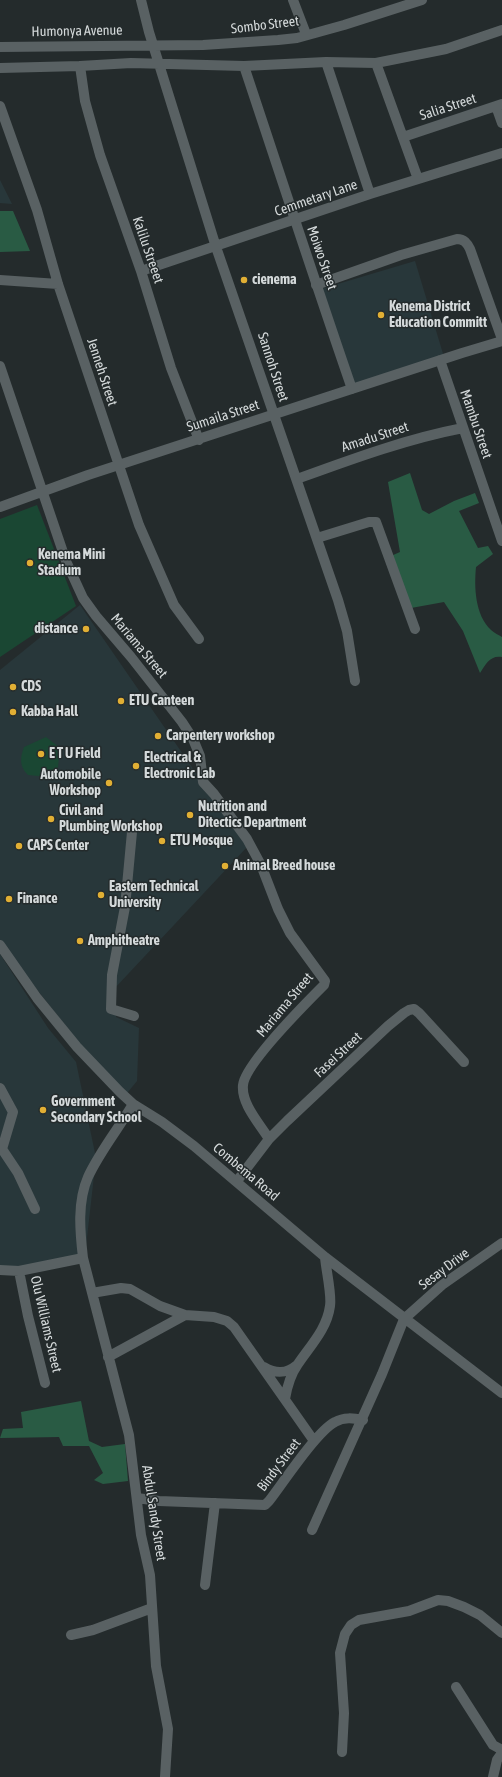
<!DOCTYPE html>
<html>
<head>
<meta charset="utf-8">
<style>
	body { margin:0 }
	canvas { display:block; background:#242b2c }
</style>
</head>
<body>
<canvas width="502" height="1777"></canvas>
<script>
const g = document.querySelector('canvas').getContext('2d');
g.lineJoin = 'round';
function fillPath(path, color) { g.fillStyle = color; g.fill(path, 'evenodd'); }
function stroke(path, color, width, dash) { g.strokeStyle = color; g.lineWidth = width; g.lineCap = dash ? 'butt' : 'round'; g.setLineDash(dash || []); g.stroke(path); }
function write(font, color, halo, rows, align = 'center') {
  g.font = font + ' "Asap Condensed",sans-serif'; g.lineWidth = 3; g.setLineDash([]); g.textBaseline = 'middle'; g.strokeStyle = halo; g.fillStyle = color; for (const [text, x, y, turn = 0] of rows) {
    g.save(); g.translate(x, y); g.rotate((+turn || 0) * Math.PI / 180); g.textAlign = isNaN(turn) ? turn : align; if (halo) g.strokeText(text, 0, 0); g.fillText(text, 0, 0); g.restore();
  }
}
fillPath(new Path2D(`
	M 0,180 L 12,204 L 0,203 Z
	M 415,261 L 444,357 L 354,386 L 321,289 Z
	M 80,605 L 247,847 L 114,989 L 116,1017 L 139,1028 L 137,1081 L 123,1098 L 0,943 L 0,670 Z
	M 0,954 L 48,1028 L 76,1062 L 96,1158 L 85,1255 L 0,1271 Z`), '#28373a');
fillPath(new Path2D(`
	M 37,505 L 76,606 L 0,657 L 0,519 Z
	M 46,737 L 60,748 L 58,767 L 48,777 L 28,775 C 19,766 20,758 24,747 Z`), '#1a4733');
fillPath(new Path2D(`
	M 0,211 L 13,211 L 30,251 L 0,252 Z
	M 410,473 L 422,510 L 429,514 L 454,501 L 475,493 L 479,503 L 459,511 L 478,548 L 488,546 L 493,554 L 476,567 C 474,587 475,615 491,630 C 494,633 499,635 502,637 L 502,657 C 490,655 486,664 480,673 L 463,631 L 444,602 L 411,608 L 391,556 L 400,552 L 388,482 Z
	M 81,1401 L 89,1441 L 102,1447 L 125,1444 L 128,1481 L 103,1484 L 94,1480 L 103,1473 L 89,1446 L 63,1446 L 59,1437 L 0,1438 L 3,1429 L 23,1428 L 21,1412 Z`), '#295b44');
stroke(new Path2D(`
	M 141,0 L 149,32 L 216,247 L 338,600 L 347,631 L 355,681
	M 293,0 L 306,34
	M 0,47 L 203,45 L 278,40 L 297,38 L 344,25 L 422,0
	M 326,62 L 370,194
	M 376,63 L 418,179
	M 80,66 L 85,101 L 100,155 L 141,271 L 171,368 L 199,440
	M 244,66 C 280,174 315,282 352,389
	M 0,68 L 80,66 L 131,63 L 244,66 L 326,62 L 376,63 L 446,49 L 502,30
	M 0,106 L 37,210 L 58,284 L 139,525 L 174,605 L 199,639
	M 496,106 L 502,123
	M 403,137 L 502,104
	M 141,271 L 370,194 L 502,153
	M 0,280 L 58,284
	M 316,285 L 401,255 L 457,239 C 464,239 467,243 470,249 L 502,339
	M 440,360 L 502,541
	M 0,366 L 66,561 L 83,598 L 96,616 L 131,657 L 182,722 L 193,739 L 200,756 L 203,782 L 214,794 L 247,839 L 261,865 L 278,909 L 290,933 L 325,981 L 324,985 C 307,1002 245,1064 243,1085 C 241,1104 260,1124 269,1139
	M 297,479 C 352,459 406,439 463,428
	M 0,507 L 88,475 L 462,353 L 502,341
	M 317,538 L 369,522 L 376,522 L 415,629
	M 132,832 L 125,907 L 112,975 L 111,1009 L 134,1016
	M 0,945 L 37,998 L 77,1047 L 120,1092 L 133,1104 L 162,1122 L 194,1146 L 325,1257 L 502,1393
	M 0,1088 L 13,1112 L 2,1149 L 18,1173 L 35,1209
	M 133,1104 C 119,1128 100,1151 88,1177 C 77,1202 80,1232 83,1258 L 129,1435 L 141,1535 L 150,1575 L 156,1666 L 168,1729 L 165,1777
	M 237,1181 L 269,1139 L 287,1121 L 388,1026 L 404,1013 L 409,1010 L 414,1009 L 419,1013 L 464,1062
	M 0,1270 L 19,1271 L 83,1258
	M 19,1271 L 28,1316 L 45,1383
	M 92,1293 L 121,1288 L 130,1289 L 160,1306 L 185,1315 L 214,1317 L 227,1321 L 234,1327 L 314,1441
	M 108,1357 L 185,1315
	M 264,1367 C 276,1374 286,1374 297,1365
	M 285,1399 C 287,1387 291,1374 298,1364 C 310,1346 327,1329 330,1306 C 332,1295 326,1270 325,1257
	M 137,1498 L 159,1501 L 265,1505 L 269,1501 C 283,1483 317,1431 335,1422 C 344,1417 353,1418 363,1420
	M 312,1530 L 382,1374 L 404,1319 L 442,1285 L 502,1243
	M 205,1585 L 215,1503
	M 71,1635 L 93,1630 L 152,1608
	M 456,1687 L 493,1745 L 502,1750
	M 342,1752 L 344,1713 L 340,1653 L 345,1634 L 351,1625 L 359,1620 L 409,1611 L 438,1600 L 448,1601 L 464,1607 L 480,1615 L 502,1633
	M 493,1777 L 497,1760 L 502,1753`), '#596163', 10);
for (const [x, y, r, color] of [
	[244,280,4,"#e1af34"],
	[381,315,4,"#e1af34"],
	[30,563,4,"#e1af34"],
	[86,629,4,"#e1af34"],
	[13,687,4,"#e1af34"],
	[121,701,4,"#e1af34"],
	[13,712,4,"#e1af34"],
	[158,736,4,"#e1af34"],
	[41,754,4,"#e1af34"],
	[136,766,4,"#e1af34"],
	[109,783,4,"#e1af34"],
	[190,815,4,"#e1af34"],
	[51,819,4,"#e1af34"],
	[162,841,4,"#e1af34"],
	[19,846,4,"#e1af34"],
	[225,866,4,"#e1af34"],
	[101,895,4,"#e1af34"],
	[9,899,4,"#e1af34"],
	[80,941,4,"#e1af34"],
	[43,1110,4,"#e1af34"]
]) { const dot = new Path2D(); dot.arc(x, y, r, 0, 2 * Math.PI); g.fillStyle = color; g.fill(dot); stroke(dot, '#242b2c', 1.5); }
write('14px', '#d4d9da', '#242b2c', [
	["Sombo Street",265,25,-7],
	["Humonya Avenue",77,31,-1],
	["Salia Street",448,107,-18],
	["Cemmetary Lane",316,198,-19],
	["Kalilu Streeet",148,250,71],
	["Moiwo Street",322,258,71],
	["Sannoh Street",273,367,72],
	["Jenneh Street",102,372,72],
	["Sumaila Street",223,416,-18],
	["Mambu Street",476,424,71],
	["Amadu Street",375,437,-18],
	["Mariama Street",139,646,50],
	["Mariama Street",285,1005,-50],
	["Fasei Street",338,1055,-43],
	["Combema Road",246,1172,40],
	["Sesay Drive",444,1269,-37],
	["Olu Williams Street",46,1324,77],
	["Bindy Street",279,1465,-53],
	["Abdul Sandy Street",154,1513,81]
]);
write('bold 14px', '#d4d9da', '#242b2c', [
	["cienema",252,280],
	["Kenema District",389,307],
	["Education Committ",389,323],
	["Kenema Mini",38,555],
	["Stadium",38,571],
	["distance",78,629,"right"],
	["CDS",21,687],
	["ETU Canteen",129,701],
	["Kabba Hall",21,712],
	["Carpentery workshop",166,736],
	["E T U Field",49,754],
	["Electrical &",144,758],
	["Electronic Lab",144,774],
	["Automobile",101,775,"right"],
	["Workshop",101,791,"right"],
	["Nutrition and",198,807],
	["Ditectics Department",198,823],
	["Civil and",59,811],
	["Plumbing Workshop",59,827],
	["ETU Mosque",170,841],
	["CAPS Center",27,846],
	["Animal Breed house",233,866],
	["Eastern Technical",109,887],
	["University",109,903],
	["Finance",17,899],
	["Amphitheatre",88,941],
	["Government",51,1102],
	["Secondary School",51,1118]
], 'left');
</script>
</body>
</html>
